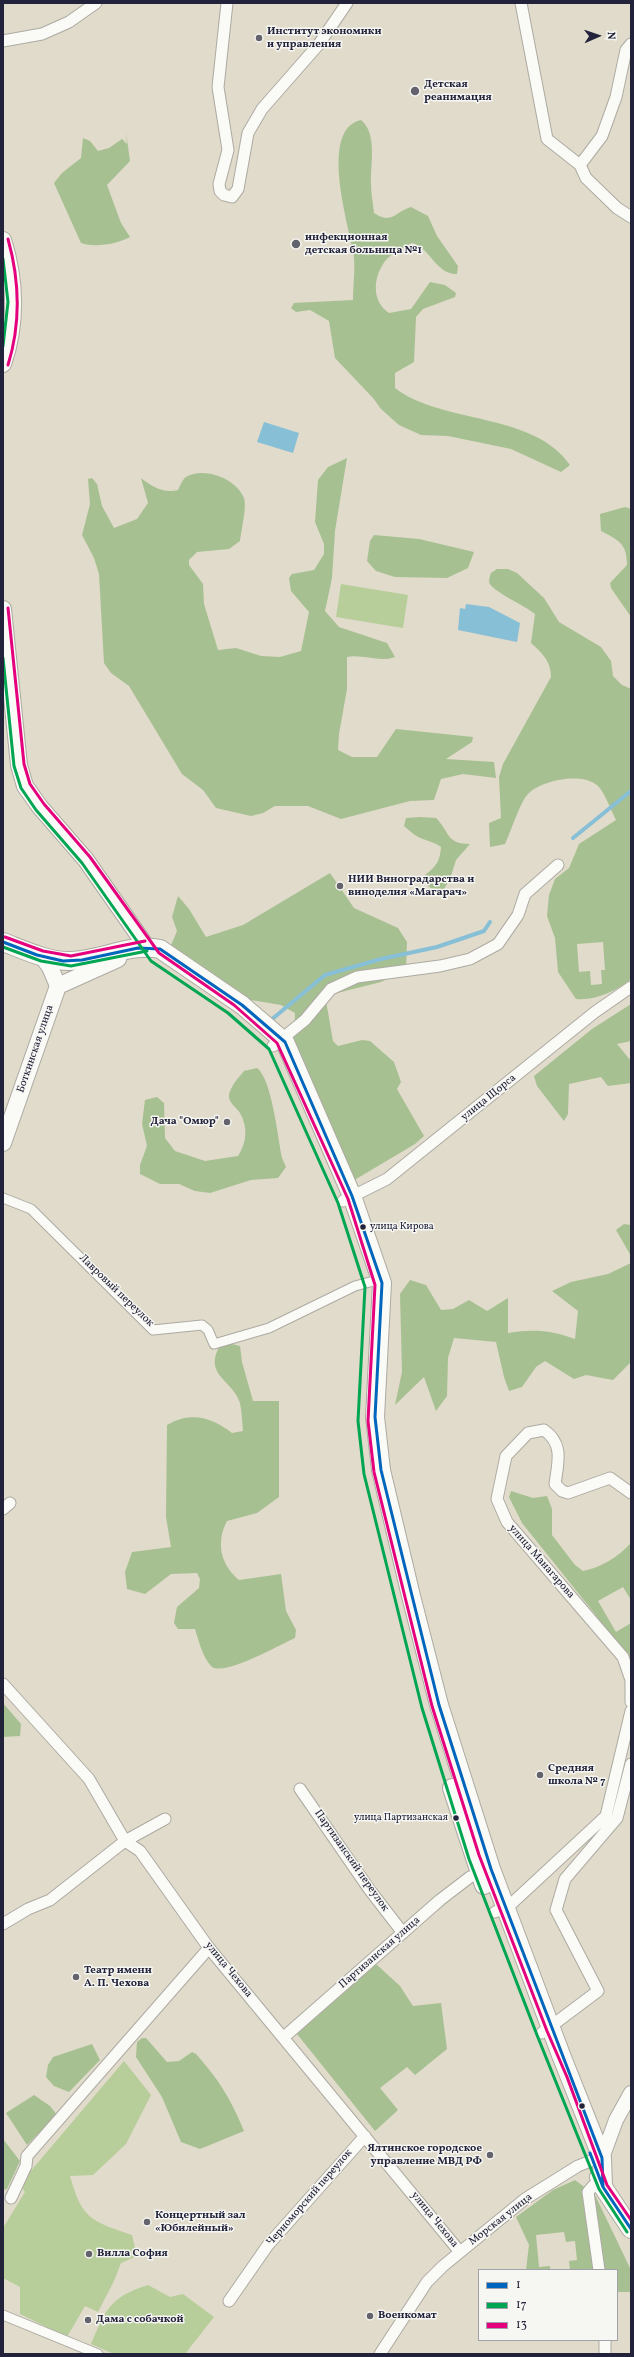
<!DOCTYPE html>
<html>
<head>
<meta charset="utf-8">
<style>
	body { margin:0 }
	#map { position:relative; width:634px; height:2357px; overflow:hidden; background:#e0dbca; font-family:Vollkorn,serif }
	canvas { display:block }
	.frame { position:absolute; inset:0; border:4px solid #22223b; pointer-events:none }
	.legend { position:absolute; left:478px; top:2269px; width:140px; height:72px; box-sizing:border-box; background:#f6f6f2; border:1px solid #a1a1a9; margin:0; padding:5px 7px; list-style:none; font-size:12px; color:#22223b }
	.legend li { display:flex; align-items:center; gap:8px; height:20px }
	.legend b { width:20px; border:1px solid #a1a1a9 }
	.north { position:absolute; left:578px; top:16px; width:40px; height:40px; -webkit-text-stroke:3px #f6f6f2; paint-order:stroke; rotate:88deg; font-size:11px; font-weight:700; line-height:16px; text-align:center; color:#22223b }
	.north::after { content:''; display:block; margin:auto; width:14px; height:18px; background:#22223b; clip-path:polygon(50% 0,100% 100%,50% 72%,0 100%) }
</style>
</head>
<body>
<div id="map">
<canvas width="634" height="2357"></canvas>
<div class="frame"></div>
<ul class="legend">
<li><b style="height:5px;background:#0065bd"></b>1</li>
<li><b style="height:5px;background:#00a651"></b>17</li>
<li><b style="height:5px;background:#e5007d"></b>13</li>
</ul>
<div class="north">N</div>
</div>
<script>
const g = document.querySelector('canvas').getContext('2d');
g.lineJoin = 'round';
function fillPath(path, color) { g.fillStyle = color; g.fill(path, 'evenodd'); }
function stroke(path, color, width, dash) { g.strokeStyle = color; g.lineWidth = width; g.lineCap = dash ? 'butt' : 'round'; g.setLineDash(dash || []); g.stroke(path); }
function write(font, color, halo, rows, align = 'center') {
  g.font = font + ' Vollkorn,serif'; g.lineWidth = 3; g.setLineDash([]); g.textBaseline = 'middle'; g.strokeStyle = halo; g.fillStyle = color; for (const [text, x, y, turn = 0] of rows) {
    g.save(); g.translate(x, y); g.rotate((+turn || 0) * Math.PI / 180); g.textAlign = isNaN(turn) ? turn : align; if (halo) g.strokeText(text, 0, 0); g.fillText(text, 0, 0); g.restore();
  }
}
fillPath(new Path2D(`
	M 341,584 L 408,595 L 403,628 L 336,617 Z
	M 124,2061 L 151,2095 L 126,2144 L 93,2175 L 70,2176 C 82,2219 91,2221 132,2235 L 137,2256 L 121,2263 L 114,2281 L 98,2312 L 85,2306 L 67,2337 L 20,2314 L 20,2287 L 3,2278 L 3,2228 L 25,2192 L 21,2186 L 24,2179 Z
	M 148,2285 L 170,2297 L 183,2294 L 214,2317 L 185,2354 L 114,2354 L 91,2344 C 106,2309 110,2297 148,2285 Z`), '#b7ce9a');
fillPath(new Path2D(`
	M 361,120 C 378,134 370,166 371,184 C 371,194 373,203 374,213 C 393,225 394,212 411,207 L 428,216 L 437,236 L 458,266 L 457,274 C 436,275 430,247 412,243 C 404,248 392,253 386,260 C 373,276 371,301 389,313 L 411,309 L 430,282 L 445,285 L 456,293 L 455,297 L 423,309 L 416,317 L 414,362 L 395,373 L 395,388 C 441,424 534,412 570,465 L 561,472 L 511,449 L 448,436 L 421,435 L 399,425 L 381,409 L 373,398 L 335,358 L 329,321 L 310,310 L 296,312 L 291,308 L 294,303 L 353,300 C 353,284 356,266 353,251 C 348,223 319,129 361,120 Z
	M 126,132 L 130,161 L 107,185 L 121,223 L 130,237 C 117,244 95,248 81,243 L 54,183 L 62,173 L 81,158 L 83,138 L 90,141 L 98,151 L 109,148 L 122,139 L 127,144 Z
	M 347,458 L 335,531 L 332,578 L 325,611 L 339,627 L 387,643 L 395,657 C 379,663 364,654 347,657 L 347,689 L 339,734 L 338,750 L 352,757 L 377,757 L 396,729 L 473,737 L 472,742 L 446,759 L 494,762 L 496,778 L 463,774 L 441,779 L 434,800 L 410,801 L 341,819 L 308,806 L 275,806 L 263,813 L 251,816 L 216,808 L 203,790 L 182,774 L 129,686 L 111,673 L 104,663 L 99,574 L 94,558 L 82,535 L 90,504 L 88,479 L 92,478 L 97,484 L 102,506 L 114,528 L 137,519 L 148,503 L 141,478 C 151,486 164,494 178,490 C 180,486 182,480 186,477 C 204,466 237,479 244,498 C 247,506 241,532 240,541 L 229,549 L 197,552 L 189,560 L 189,565 L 203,584 L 204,604 L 218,650 L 236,648 L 261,656 L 280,657 L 301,651 L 309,612 L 291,591 L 289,578 L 292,574 L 314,570 L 324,554 L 324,544 L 315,522 L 318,480 L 328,467 Z
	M 625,507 L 631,509 L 631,617 L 611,588 L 610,583 L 627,565 C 627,544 619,540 601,531 L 600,514 Z
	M 374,535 L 419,539 L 474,552 L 468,568 L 447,578 L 395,577 L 376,571 L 367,561 L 370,541 Z
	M 497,569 L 508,569 L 517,573 L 544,598 L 559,622 L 601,647 L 611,661 L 613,676 L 622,685 L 631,689 L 631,979 C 617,991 594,1001 576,999 L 558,972 L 555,938 L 547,916 L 549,895 L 555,879 L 569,868 L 579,844 L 616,820 C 611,810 606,796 599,787 C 585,771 541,780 528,794 C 521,800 510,834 505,844 L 490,847 L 489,823 L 501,818 L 499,777 L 503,764 L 551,677 C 551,661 542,653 531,643 L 535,614 C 526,606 491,591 489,582 C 489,580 490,575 491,573 ZM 603,942 L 605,970 L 601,970 L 602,984 L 591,985 L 590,971 L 579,972 L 577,944 Z
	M 420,817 L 436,818 C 450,832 446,844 470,844 L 456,860 L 450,879 L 444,889 L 435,891 L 428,886 L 425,875 C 436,867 440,861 441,847 C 434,842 430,842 423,839 C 416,837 410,831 404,826 L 406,818 Z
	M 330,873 L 354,908 L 398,928 L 407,942 L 406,969 L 381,982 L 333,994 L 326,1001 L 333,1041 L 338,1046 L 362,1040 L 370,1041 L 394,1062 L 401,1082 L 397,1089 L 424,1136 L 415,1144 L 346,1185 L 294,1042 L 295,1013 L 281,1005 L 245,999 L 169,950 L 177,931 L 172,917 L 178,896 L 189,909 L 206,937 L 243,925 Z
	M 631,1004 L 631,1041 L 617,1044 L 631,1061 L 631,1083 L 608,1086 L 601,1077 L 569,1084 L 568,1114 L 564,1121 L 537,1086 L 534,1076 L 592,1029 Z
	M 257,1068 C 272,1079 278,1139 282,1158 L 286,1167 L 278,1178 L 251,1180 L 210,1193 L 195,1191 L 179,1184 L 160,1184 L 140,1174 L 140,1165 L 147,1146 L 142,1124 L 145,1100 L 157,1097 L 164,1103 L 165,1138 L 175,1151 L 205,1161 L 238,1156 C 247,1142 248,1127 240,1113 C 236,1107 228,1102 229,1095 C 230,1087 239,1077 244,1071 Z
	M 624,1224 L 631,1225 L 631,1256 L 616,1230 Z
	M 631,1263 L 631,1362 L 613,1380 L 586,1375 L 574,1379 L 545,1361 L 536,1367 L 522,1387 L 509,1391 L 504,1377 L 496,1342 L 454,1338 L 448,1358 L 447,1396 L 436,1411 L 424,1377 L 395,1405 L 402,1372 L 400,1294 L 410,1280 L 426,1285 L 441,1310 L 453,1309 L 469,1300 L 487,1311 L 508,1298 L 508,1333 C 534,1329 550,1330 575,1339 L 578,1311 L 552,1291 L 571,1282 L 608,1274 Z
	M 228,1343 L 240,1346 L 242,1362 L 253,1401 L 279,1401 L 279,1497 L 257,1513 L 227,1521 C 216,1542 220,1564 239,1580 L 281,1574 L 286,1611 L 296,1630 L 295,1638 C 281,1644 222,1678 211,1666 C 202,1656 199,1641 195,1629 L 178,1629 L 174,1623 L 177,1607 L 199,1588 L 200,1579 L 197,1573 L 171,1574 L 145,1594 L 127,1589 L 125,1572 L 132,1552 L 171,1547 L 166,1517 L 167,1425 C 190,1411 212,1417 232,1433 L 243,1431 C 242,1422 242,1412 240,1403 C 233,1380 204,1376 219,1347 Z
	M 511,1491 L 533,1498 L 547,1496 L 552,1509 L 552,1535 L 575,1565 L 583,1571 C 602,1567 618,1557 631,1543 L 631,1600 L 623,1587 L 598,1601 L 616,1632 L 631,1623 L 631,1669 L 595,1614 L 522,1523 L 509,1497 Z
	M 3,1703 L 21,1724 L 20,1736 L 3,1737 Z
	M 376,1964 L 400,1986 L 413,2006 L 441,2003 L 447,2049 L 415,2075 L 407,2067 L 380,2088 L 398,2110 L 375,2131 L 297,2034 Z
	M 142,2038 L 146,2038 L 167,2062 L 179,2061 L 192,2052 L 196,2054 C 219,2080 231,2099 244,2131 L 200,2149 L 181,2142 L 162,2097 L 136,2057 L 137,2042 Z
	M 92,2044 L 100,2060 L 69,2092 L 54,2086 L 46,2077 L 48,2065 L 53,2057 Z
	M 34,2095 L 50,2106 L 57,2115 L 27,2145 L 6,2113 Z
	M 3,2139 L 20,2161 L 7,2189 L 3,2190 Z
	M 575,2180 L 595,2195 L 630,2268 L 631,2292 L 617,2292 L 617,2270 L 570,2270 L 569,2261 L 577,2260 L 575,2241 L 566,2242 L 564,2232 L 536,2235 L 539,2267 L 550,2266 L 550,2270 L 526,2270 L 529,2245 L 516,2217 L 553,2190 Z`), '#a7c092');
fillPath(new Path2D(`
	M 264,422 L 299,433 L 293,453 L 257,442 Z
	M 466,604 L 489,607 L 520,623 L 517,642 L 458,630 L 460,608 L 465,609 Z`), '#87bfd7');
stroke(new Path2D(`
	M 573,838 L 631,791
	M 271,1020 L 325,975 L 381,959 L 437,947 L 484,931 L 490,922`), '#87bfd7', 4);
const pedestrian = new Path2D(`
	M 3,1198 L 31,1209 L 153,1330 L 202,1325 L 208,1330 L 214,1344 L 269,1328 L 355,1286 L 370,1282
	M 3,2315 L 98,2354`);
const minor = new Path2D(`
	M 227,3 L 218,87 L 228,150 L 219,184 L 220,191 L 224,195 L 232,197 L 238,189 L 248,133 L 262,109 L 319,44 L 347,3
	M 521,3 L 547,139 L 580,165 L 586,178 L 617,208 L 631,217
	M 3,41 L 42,34 L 69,22 L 96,3
	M 580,165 L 602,136 L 616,97 L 626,50 L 631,44
	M 273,1046 L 305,1020 L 331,989 L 357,977 L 440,966 L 470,959 L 498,944 L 518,915 L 525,894 L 558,865
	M 343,1201 L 387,1179 L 595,1012 L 631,987
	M 631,1493 L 610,1478 L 568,1493 L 562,1491 L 555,1484 C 558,1462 564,1444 544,1430 L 528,1433 L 506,1456 L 497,1499 L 507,1522 L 623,1657 L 631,1680 L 631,1702
	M 3,1509 L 10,1503
	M 3,1684 L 89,1779 L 125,1841 L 140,1851 L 209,1948 L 460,2252
	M 300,1789 L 369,1889 L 403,1933
	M 495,1912 L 509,1906 L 606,1816 L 631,1711
	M 3,1924 L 28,1909 L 50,1900 L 125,1841 L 165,1819
	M 542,2033 L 598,1991 L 556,1910 L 565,1879 L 617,1818 L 631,1764
	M 284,2037 L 440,1900 L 470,1877 L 485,1871
	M 11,2198 L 26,2166 L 27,2156 L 209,1948
	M 599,2270 L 588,2192 L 593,2186 L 603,2187
	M 229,2301 L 268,2245 L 365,2136
	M 380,2354 L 427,2282 L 443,2266 L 525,2199 L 578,2166 L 593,2160
	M 605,2354 L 605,2340`);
const tertiary = new Path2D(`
	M 597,2159 L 602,2158 L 616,2120 L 631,2093`);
const secondary = new Path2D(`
	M 3,240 C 16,280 17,325 3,364
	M 3,609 L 19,765 L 25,786 L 40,807 L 86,860 L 146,946
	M 58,986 L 118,959
	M 3,1143 L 58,986 L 50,967 L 42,956`);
const primary = new Path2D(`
	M 3,942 C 24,950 49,962 71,961 C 101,960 130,943 160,949 L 242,1005 L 285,1042 L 352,1196 L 382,1283 L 375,1417 L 381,1470 L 411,1596 L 439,1705 L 491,1869 L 561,2055 L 602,2158 L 603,2187
	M 452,1788 L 484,1885
	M 599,2177 L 603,2187 L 631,2229`);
stroke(pedestrian, '#adaaa2', 11);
stroke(minor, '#adaaa2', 13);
stroke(tertiary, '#adaaa2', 16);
stroke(secondary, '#adaaa2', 18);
stroke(primary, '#adaaa2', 20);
stroke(pedestrian, '#fafaf7', 9);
stroke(minor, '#fafaf7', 11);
stroke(tertiary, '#fafaf7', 14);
stroke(secondary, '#fafaf7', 16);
stroke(primary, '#fafaf7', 18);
stroke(new Path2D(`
	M 3,942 L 37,955 L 63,961 L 82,960 L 138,948 L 160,949 L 242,1005 L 285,1042 L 352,1196 L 382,1283 L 375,1417 L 381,1470 L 439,1705 L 491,1869 L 602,2158 L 603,2187
	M 590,2153 L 603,2187 L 631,2229`), '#0065bd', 3);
stroke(new Path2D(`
	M 3,259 L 8,302 L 3,346
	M 3,658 L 14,766 L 21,788 L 36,810 L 82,863 L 151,961 L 228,1013 L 269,1049 L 338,1203 L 365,1287 L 358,1421 L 364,1474 L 422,1708 L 469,1859 L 537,2035 L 599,2189 L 627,2232
	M 3,947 L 41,961 L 71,966 L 147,951`), '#00a651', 3);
stroke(new Path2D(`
	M 8,365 C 21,323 20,282 8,239
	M 8,608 L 24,764 L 30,784 L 44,804 L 90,857 L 159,953 L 234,1005 L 277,1043 L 348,1199 L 375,1285 L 368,1421 L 374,1472 L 432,1706 L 479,1855 L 547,2031 L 567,2077 L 607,2185 L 631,2220
	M 5,937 L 43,951 L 71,956 L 145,941`), '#e5007d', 3);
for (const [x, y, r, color] of [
	[259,38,4,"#64636d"],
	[415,91,5,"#64636d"],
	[296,244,5,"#64636d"],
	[340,886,4,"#64636d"],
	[227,1122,4,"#64636d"],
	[363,1227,3.5,"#22223b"],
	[540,1775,4,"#64636d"],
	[456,1818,3.5,"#22223b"],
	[76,1977,4,"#64636d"],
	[582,2106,3.5,"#22223b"],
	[490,2155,4,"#64636d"],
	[147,2222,4,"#64636d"],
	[89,2254,4,"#64636d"],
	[370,2316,4,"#64636d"],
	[88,2320,4,"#64636d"]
]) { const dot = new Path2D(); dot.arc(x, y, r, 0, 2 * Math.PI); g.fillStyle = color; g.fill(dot); stroke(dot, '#f6f6f2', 1.5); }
write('10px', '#22223b', '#f6f6f2', [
	["улица Кирова",370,1227],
	["улица Партизанская",448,1818,"right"]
], 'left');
write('bold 11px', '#22223b', '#f6f6f2', [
	["Институт экономики",267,32],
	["и управления",267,45],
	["Детская",424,85],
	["реанимация",424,98],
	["инфекционная",305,238],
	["детская больница №1",305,251],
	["НИИ Виноградарства и",348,880],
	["виноделия «Магарач»",348,893],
	["Дача \"Омюр\"",219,1122,"right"],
	["Средняя",548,1769],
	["школа № 7",548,1782],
	["Театр имени",84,1971],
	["А. П. Чехова",84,1984],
	["Ялтинское городское",482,2149,"right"],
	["управление МВД РФ",482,2162,"right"],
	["Концертный зал",155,2216],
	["«Юбилейный»",155,2229],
	["Вилла София",97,2254],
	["Военкомат",378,2316],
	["Дама с собачкой",96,2320]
], 'left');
write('11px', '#22223b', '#f6f6f2', [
	["Боткинская улица",36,1049,-71],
	["улица Щорса",489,1098,-39],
	["Лавровый переулок",116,1291,44],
	["улица Манагарова",541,1562,49],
	["Партизанский переулок",351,1861,55],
	["Партизанская улица",380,1953,-41],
	["улица Чехова",228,1970,51],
	["Черноморский переулок",310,2198,-49],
	["улица Чехова",434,2220,51],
	["Морская улица",501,2220,-38]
]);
</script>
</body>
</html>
